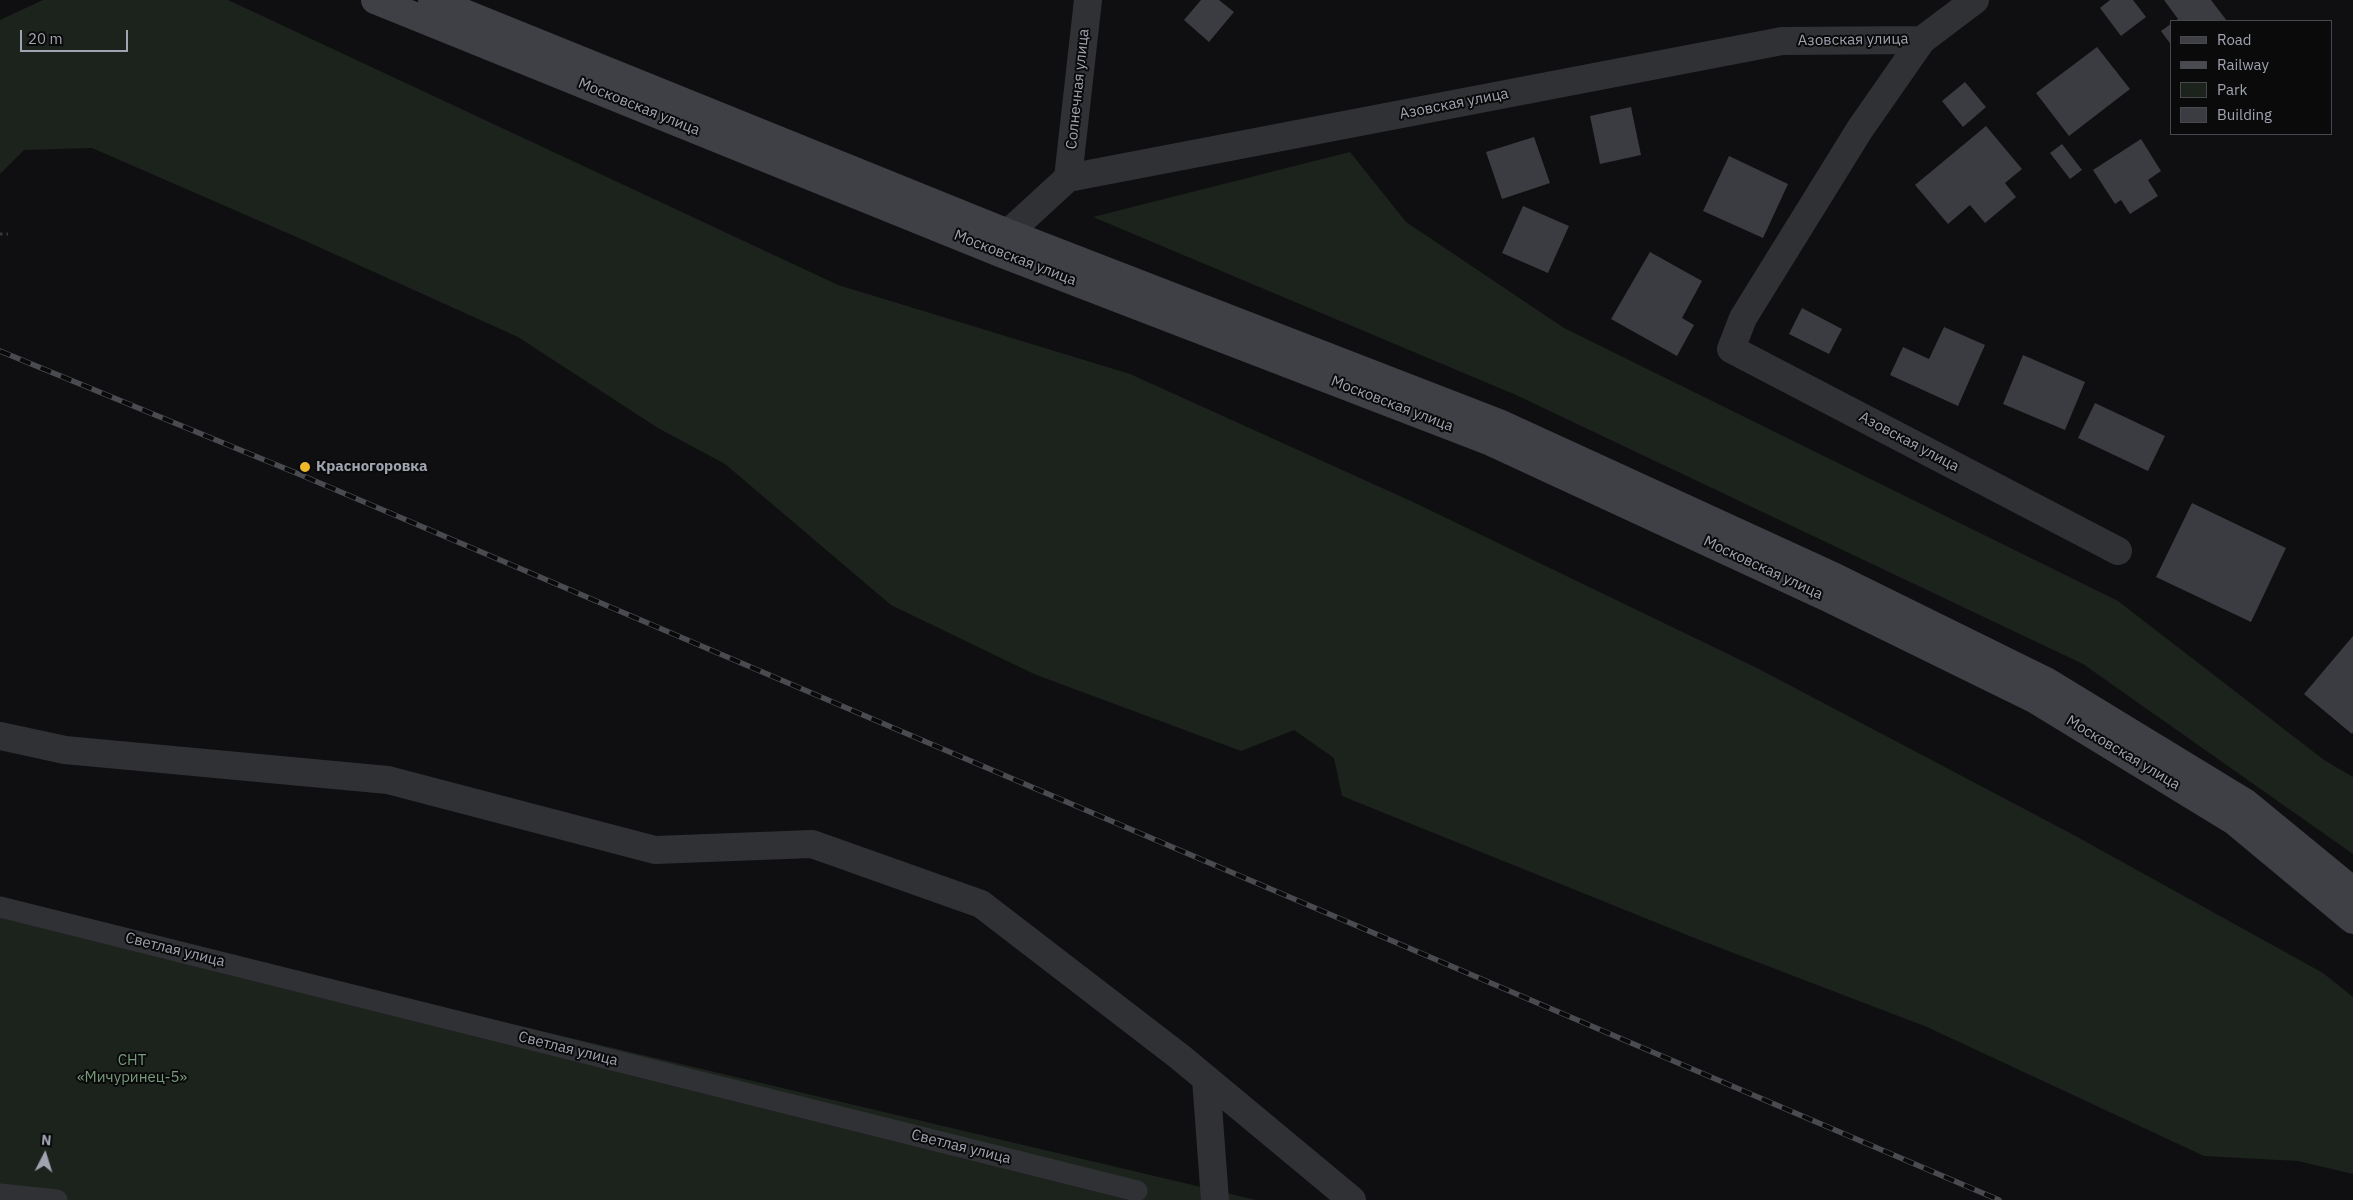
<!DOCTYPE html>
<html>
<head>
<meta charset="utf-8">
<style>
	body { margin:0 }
	#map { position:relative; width:2353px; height:1200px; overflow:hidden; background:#0f0f11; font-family:"IBM Plex Sans",sans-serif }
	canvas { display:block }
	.legend { position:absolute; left:2170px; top:20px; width:162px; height:115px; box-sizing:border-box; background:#0a0a0b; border:1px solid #46484d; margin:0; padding:6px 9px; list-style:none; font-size:15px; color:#a0a4b1 }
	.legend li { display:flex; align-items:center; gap:10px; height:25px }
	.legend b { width:25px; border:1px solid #46484d }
	.north { position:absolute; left:20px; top:1130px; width:50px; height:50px; -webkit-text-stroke:4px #0a0a0b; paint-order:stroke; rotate:5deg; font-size:14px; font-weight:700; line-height:20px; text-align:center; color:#a0a4b1 }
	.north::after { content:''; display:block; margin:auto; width:18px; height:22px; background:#a0a4b1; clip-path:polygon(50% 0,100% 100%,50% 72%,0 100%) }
	.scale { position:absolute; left:20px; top:30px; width:108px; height:22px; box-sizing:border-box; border:2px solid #a0a4b1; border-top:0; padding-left:6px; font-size:15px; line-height:18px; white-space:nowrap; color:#a0a4b1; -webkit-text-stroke:4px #0a0a0b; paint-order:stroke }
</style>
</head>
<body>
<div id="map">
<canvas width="2353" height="1200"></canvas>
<ul class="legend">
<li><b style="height:6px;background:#3e4045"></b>Road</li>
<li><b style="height:6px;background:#494b50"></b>Railway</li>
<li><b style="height:14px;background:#1c231d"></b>Park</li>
<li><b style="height:14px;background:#3b3c41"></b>Building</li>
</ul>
<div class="north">N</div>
<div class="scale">20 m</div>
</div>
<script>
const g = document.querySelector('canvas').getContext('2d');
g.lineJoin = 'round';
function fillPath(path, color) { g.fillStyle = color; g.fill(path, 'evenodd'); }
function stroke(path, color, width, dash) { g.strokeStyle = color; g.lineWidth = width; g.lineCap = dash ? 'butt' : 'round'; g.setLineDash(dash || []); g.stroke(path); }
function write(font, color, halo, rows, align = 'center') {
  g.font = font + ' "IBM Plex Sans",sans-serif'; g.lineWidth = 4; g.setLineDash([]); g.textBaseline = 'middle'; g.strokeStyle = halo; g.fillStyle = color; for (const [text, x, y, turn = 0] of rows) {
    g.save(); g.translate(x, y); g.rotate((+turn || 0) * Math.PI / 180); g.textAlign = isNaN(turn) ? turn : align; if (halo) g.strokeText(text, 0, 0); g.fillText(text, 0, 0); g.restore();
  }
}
fillPath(new Path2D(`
	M 43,0 L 228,0 L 838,285 L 1130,374 L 1413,502 L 1757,668 L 2070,833 L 2323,973 L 2353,997 L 2353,1174 L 2298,1161 L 2204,1156 L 1927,1027 L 1697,939 L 1342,796 L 1334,758 L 1294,730 L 1241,751 L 1034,674 L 891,605 L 725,464 L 658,428 L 518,337 L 301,239 L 92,148 L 24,150 L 0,174 L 0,20 Z
	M 1350,152 L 1406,222 L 1564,328 L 2118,601 L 2324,760 L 2353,777 L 2353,854 L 2083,664 L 1516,395 L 1093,217 Z
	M 0,903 L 1256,1200 L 0,1200 Z`), '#1c231d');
fillPath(new Path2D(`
	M 1201,0 L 1219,0 L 1234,12 L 1209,42 L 1184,20 Z
	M 2110,0 L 2133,0 L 2146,17 L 2121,36 L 2100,8 Z
	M 2164,0 L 2211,0 L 2227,21 L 2175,21 L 2178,19 Z
	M 2172,23 L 2172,46 L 2161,31 Z
	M 2097,47 L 2130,89 L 2069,136 L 2036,93 Z
	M 1965,82 L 1986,107 L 1963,127 L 1942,101 Z
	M 1631,107 L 1641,155 L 1600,164 L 1590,116 Z
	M 1986,126 L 2022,169 L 2005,183 L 2016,197 L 1985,223 L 1970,205 L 1948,224 L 1915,185 Z
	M 1534,137 L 1550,183 L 1502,199 L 1486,152 Z
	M 2141,139 L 2161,171 L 2148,180 L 2158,196 L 2130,214 L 2121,200 L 2115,204 L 2093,170 Z
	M 2062,144 L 2082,170 L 2070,179 L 2050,153 Z
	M 1729,156 L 1788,184 L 1763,238 L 1703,211 Z
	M 1523,206 L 1569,226 L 1548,273 L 1502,253 Z
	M 1650,252 L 1702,281 L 1682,318 L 1694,325 L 1677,356 L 1611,319 Z
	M 1802,308 L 1842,329 L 1829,354 L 1789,334 Z
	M 1944,327 L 1985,345 L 1958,406 L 1890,375 L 1903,347 L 1929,359 Z
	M 2023,355 L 2085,382 L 2065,430 L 2003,404 Z
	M 2095,403 L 2165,436 L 2148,471 L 2078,438 Z
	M 2192,503 L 2286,548 L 2251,622 L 2156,577 Z
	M 2353,636 L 2353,732 L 2352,734 L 2304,694 Z`), '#3b3c41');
stroke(new Path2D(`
	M 0,234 L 8,234`), '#36383c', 3, [2.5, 4]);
stroke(new Path2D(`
	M 0,907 L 1137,1191
	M 0,1194 L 57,1200`), '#303135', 21);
stroke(new Path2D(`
	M 1922,40 L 1860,129 L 1743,318 L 1731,349 L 2118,551
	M 1068,178 L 1088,0
	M 0,736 L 65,750 L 388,780 L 655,850 L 812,844 L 981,904 L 1180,1057 L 1352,1200
	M 1206,1079 L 1215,1200`), '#303135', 28);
stroke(new Path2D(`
	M 1000,253 L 1008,233 L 1068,178 L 1782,41 L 1922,40 L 1975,0`), '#303135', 28);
stroke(new Path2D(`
	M 375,0 L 1000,253 L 1491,442 L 1826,597 L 2036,700 L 2234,821 L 2353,920
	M 432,0 L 1008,233 L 1499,423 L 1835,577 L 2046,681 L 2246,803 L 2353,891`), '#3e4045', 28);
const rail = new Path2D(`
	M 0,351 L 301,475 L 1999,1200`);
stroke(rail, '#494b50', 5.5);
stroke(rail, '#0a0a0b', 4, [11]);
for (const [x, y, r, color] of [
	[305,467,6,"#eeb82a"]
]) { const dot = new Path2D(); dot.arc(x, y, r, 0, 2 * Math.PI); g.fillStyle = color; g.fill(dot); stroke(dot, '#0a0a0b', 2); }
write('15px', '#a0a4b1', '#0a0a0b', [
	["Азовская улица",1853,40,-1],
	["Солнечная улица",1078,89,-84],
	["Азовская улица",1454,104,-11],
	["Московская улица",639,107,22],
	["Московская улица",1015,258,21],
	["Московская улица",1392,404,21],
	["Азовская улица",1909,442,28],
	["Московская улица",1763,568,25],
	["Московская улица",2123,753,31],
	["Светлая улица",175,950,14],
	["Светлая улица",568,1049,14],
	["Светлая улица",961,1147,14]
]);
write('bold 15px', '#a0a4b1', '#0a0a0b', [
	["Красногоровка",316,467]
], 'left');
write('15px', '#779c7c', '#0a0a0b', [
	["СНТ",132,1061],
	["«Мичуринец-5»",132,1078]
]);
</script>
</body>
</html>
